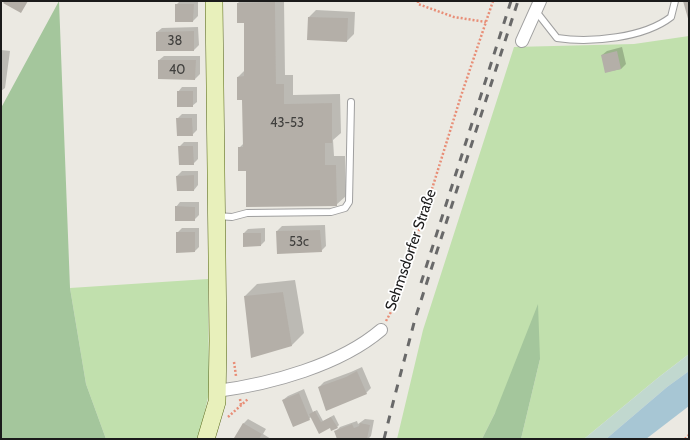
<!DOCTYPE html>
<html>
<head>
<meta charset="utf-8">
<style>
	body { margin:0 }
	#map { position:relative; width:690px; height:440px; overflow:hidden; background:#ebe9e2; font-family:Cabin,sans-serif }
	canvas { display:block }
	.frame { position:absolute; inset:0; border:2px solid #1b1b1b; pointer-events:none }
</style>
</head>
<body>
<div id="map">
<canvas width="690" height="440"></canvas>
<div class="frame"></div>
</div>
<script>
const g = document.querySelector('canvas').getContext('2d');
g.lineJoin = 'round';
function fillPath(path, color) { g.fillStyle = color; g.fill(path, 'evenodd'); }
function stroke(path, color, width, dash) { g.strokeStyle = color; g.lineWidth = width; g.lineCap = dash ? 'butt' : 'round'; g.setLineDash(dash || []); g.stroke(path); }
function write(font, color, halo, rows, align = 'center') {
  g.font = font + ' Cabin,sans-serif'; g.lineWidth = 3.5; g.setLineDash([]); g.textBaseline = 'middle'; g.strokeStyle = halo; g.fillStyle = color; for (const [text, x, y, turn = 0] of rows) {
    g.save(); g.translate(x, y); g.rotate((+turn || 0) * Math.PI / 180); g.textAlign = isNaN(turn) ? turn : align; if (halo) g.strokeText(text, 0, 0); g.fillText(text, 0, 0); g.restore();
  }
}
fillPath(new Path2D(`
	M 689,36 L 689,354 L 659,377 L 584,439 L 521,439 L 540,359 L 495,413 L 482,439 L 397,439 L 423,330 L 514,47 L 634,44 Z
	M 208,279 L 209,393 L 200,432 L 196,439 L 106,439 L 86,384 L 70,288 Z`), '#c1e0ad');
fillPath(new Path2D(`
	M 59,1 L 70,288 L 86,384 L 106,439 L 1,439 L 1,108 Z
	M 538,304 L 540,359 L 521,439 L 482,439 L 495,413 Z`), '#a4c69c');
fillPath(new Path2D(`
	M 689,354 L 689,371 L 667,387 L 606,439 L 584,439 L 659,377 Z`), '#c1d8cf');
fillPath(new Path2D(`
	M 689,371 L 689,406 L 646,439 L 606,439 L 667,387 Z`), '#a7c6d4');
fillPath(new Path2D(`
	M 180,1 L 198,1 L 198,16 L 193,21 L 176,5 Z
	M 240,1 L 284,1 L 285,75 L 293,75 L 293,95 L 340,94 L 341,133 L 333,140 L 334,156 L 345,156 L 346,196 L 336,205 L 247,170 L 239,148 L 244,143 L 243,99 L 238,77 L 245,70 L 245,22 L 238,3 Z
	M 316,10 L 355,12 L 354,34 L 347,41 L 309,17 Z
	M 198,27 L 199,45 L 194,50 L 157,32 L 162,28 Z
	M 622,47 L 626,64 L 621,69 L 606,72 L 602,55 L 607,51 Z
	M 1,50 L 10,51 L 5,88 L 1,91 Z
	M 164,56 L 200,56 L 200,74 L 195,79 L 159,60 Z
	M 182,87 L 197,87 L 197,102 L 192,106 L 178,92 Z
	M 182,114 L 197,114 L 197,130 L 192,135 L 178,118 Z
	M 184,142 L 198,142 L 198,159 L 193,164 L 179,147 Z
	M 182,171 L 198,171 L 198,185 L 194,190 L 177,176 Z
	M 180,202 L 199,202 L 199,215 L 194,220 L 176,207 Z
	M 325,225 L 326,246 L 321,251 L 277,231 L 282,226 Z
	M 182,228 L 199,228 L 199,247 L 195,251 L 177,233 Z
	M 265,228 L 265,241 L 261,245 L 244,233 L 248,229 Z
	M 295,280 L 304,333 L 291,346 L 245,296 L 257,284 Z
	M 362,367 L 371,388 L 366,393 L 319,387 L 324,382 L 351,372 Z
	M 304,389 L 313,412 L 317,410 L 323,421 L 334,415 L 339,425 L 337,427 L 330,427 L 319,433 L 312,416 L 309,419 L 294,425 L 283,400 L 288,396 Z
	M 248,419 L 266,429 L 263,434 L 271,439 L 236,438 L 243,424 Z
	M 365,419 L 374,420 L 371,436 L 368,439 L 338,439 L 335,432 L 340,427 L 357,421 L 358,424 Z`), '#0003');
fillPath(new Path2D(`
	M 5,1 L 28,1 L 21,13 L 3,3 Z
	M 683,1 L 689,1 L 689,22 Z
	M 275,2 L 276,84 L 284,84 L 284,104 L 332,103 L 332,143 L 325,143 L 325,165 L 336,165 L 337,206 L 246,207 L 246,171 L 238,171 L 238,147 L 243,147 L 242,100 L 237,100 L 237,77 L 244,76 L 244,23 L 237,23 L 237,3 Z
	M 175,4 L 194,4 L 193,22 L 175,22 Z
	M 308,17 L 348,18 L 347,42 L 307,40 Z
	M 194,31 L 194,51 L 156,51 L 156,32 Z
	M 617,51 L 621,69 L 605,73 L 601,55 Z
	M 158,60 L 196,60 L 195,80 L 158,79 Z
	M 177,91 L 193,91 L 193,107 L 177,107 Z
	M 176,118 L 192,118 L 193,136 L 177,136 Z
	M 178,146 L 193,146 L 194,165 L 179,165 Z
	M 194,175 L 194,191 L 177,191 L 176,176 Z
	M 175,206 L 195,207 L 195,221 L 175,221 Z
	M 320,230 L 322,252 L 277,254 L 276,231 Z
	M 176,232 L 195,232 L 195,252 L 176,253 Z
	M 243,233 L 261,233 L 261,246 L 243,247 Z
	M 283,292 L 292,346 L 251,358 L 244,296 Z
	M 357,371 L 367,394 L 326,411 L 318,387 L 346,377 Z
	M 299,393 L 310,420 L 293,427 L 282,400 Z
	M 315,411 L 321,422 L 331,417 L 338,428 L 331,431 L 330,428 L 319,434 L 309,414 Z
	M 243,423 L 262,434 L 259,439 L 234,438 Z
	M 360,423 L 370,425 L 367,439 L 337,439 L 334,431 L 352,424 L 354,428 L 359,426 Z`), '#b4afa8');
const service = new Path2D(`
	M 535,10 L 557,38 C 591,43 644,38 671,17 L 675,1
	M 217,216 L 232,217 L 247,213 L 331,212 L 345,208 L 349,202 L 351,102`);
const minor = new Path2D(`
	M 522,41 L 540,1
	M 217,391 C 271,384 340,365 381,330`);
const secondary = new Path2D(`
	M 206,439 L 217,402 L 218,341 L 214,1`);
stroke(service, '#9f9f9f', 8);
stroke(minor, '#9f9f9f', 14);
stroke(secondary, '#526312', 18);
stroke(new Path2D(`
	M 418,1 L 418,4 L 454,17 L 486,22
	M 386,321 L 397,301 L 461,96 L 493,1
	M 234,362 L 236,376
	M 240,399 L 241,405
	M 228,417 L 248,399
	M 685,439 L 689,435`), '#e88e77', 2.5, [2, 2]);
stroke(service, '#fff', 6);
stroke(minor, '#fff', 12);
stroke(secondary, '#e8f0bb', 17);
stroke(new Path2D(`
	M 421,283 L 511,1
	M 384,439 L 394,399 L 415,319 L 518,1`), '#696969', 3, [8, 8]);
write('13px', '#41403e', null, [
	["38",175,41],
	["40",177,70],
	["43-53",287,123],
	["53c",299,242]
]);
write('15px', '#1b1b1b', '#fff', [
	["Sehmsdorfer Straße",411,250,-71]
]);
</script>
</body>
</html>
